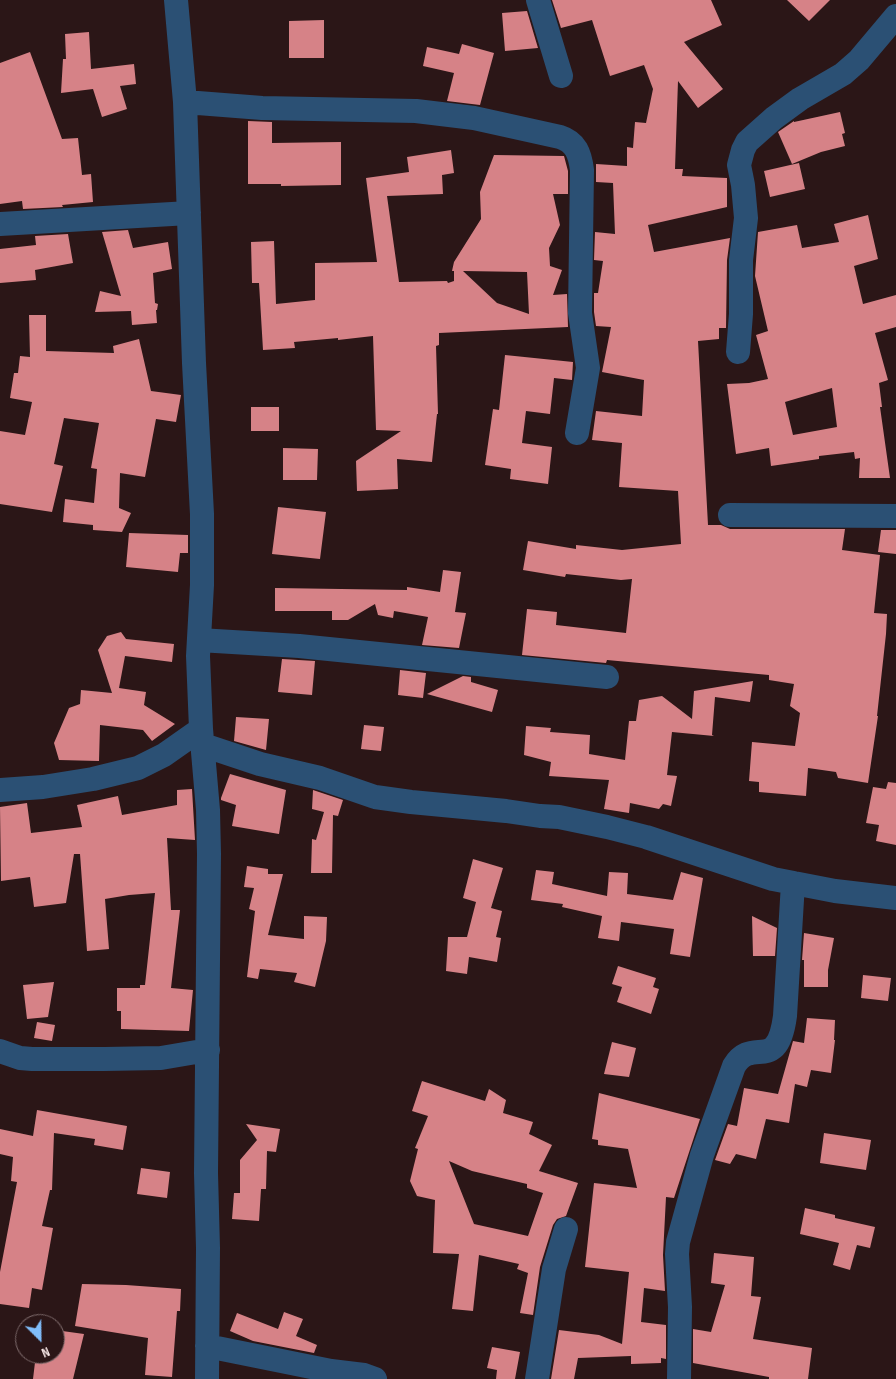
<!DOCTYPE html>
<html>
<head>
<meta charset="utf-8">
<style>
	body { margin:0 }
	#map { position:relative; width:896px; height:1379px; overflow:hidden; background:#2b1617; font-family:"Sofia Sans Condensed",sans-serif }
	canvas { display:block }
	.north { position:absolute; left:15px; top:1314px; width:50px; height:50px; box-sizing:border-box; background:#2b1617; border:1px solid #7d6a6b; border-radius:50%; rotate:157deg; font-size:14px; font-weight:700; line-height:20px; text-align:center; color:#f8e8e8 }
	.north::after { content:''; display:block; margin:auto; width:18px; height:22px; background:#80bdfa; clip-path:polygon(50% 0,100% 100%,50% 72%,0 100%) }
</style>
</head>
<body>
<div id="map">
<canvas width="896" height="1379"></canvas>
<div class="north">N</div>
</div>
<script>
const g = document.querySelector('canvas').getContext('2d');
g.lineJoin = 'round';
function fillPath(path, color) { g.fillStyle = color; g.fill(path, 'evenodd'); }
function stroke(path, color, width, dash) { g.strokeStyle = color; g.lineWidth = width; g.lineCap = dash ? 'butt' : 'round'; g.setLineDash(dash || []); g.stroke(path); }
fillPath(new Path2D(`
	M 552,0 L 711,0 L 722,25 L 684,42 L 723,89 L 698,108 L 678,81 L 675,169 L 683,169 L 682,176 L 727,178 L 727,207 L 648,225 L 654,252 L 730,238 L 727,260 L 726,328 L 719,328 L 719,339 L 698,341 L 708,525 L 721,525 L 730,529 L 845,529 L 842,550 L 880,555 L 874,613 L 887,614 L 886,634 L 877,716 L 878,716 L 868,783 L 838,778 L 836,772 L 808,768 L 806,796 L 759,792 L 759,782 L 749,781 L 752,742 L 795,746 L 800,713 L 790,706 L 794,684 L 769,680 L 769,675 L 607,660 L 606,663 L 522,655 L 527,609 L 557,612 L 556,625 L 626,633 L 632,579 L 621,580 L 566,574 L 565,577 L 523,570 L 528,541 L 576,549 L 576,545 L 622,550 L 681,544 L 678,491 L 619,487 L 622,443 L 592,440 L 596,411 L 642,416 L 644,380 L 602,372 L 611,327 L 596,326 L 594,312 L 594,293 L 598,293 L 603,261 L 594,260 L 595,232 L 615,234 L 613,183 L 596,182 L 596,164 L 627,166 L 627,147 L 633,148 L 635,122 L 646,123 L 653,89 L 644,65 L 610,76 L 592,20 L 561,28 Z
	M 787,0 L 830,0 L 809,21 Z
	M 527,11 L 538,48 L 505,51 L 502,13 Z
	M 324,20 L 324,58 L 289,58 L 289,21 Z
	M 89,32 L 91,69 L 134,64 L 136,84 L 120,86 L 127,109 L 102,117 L 93,89 L 61,93 L 63,59 L 66,59 L 65,34 Z
	M 462,44 L 494,53 L 480,105 L 447,101 L 454,73 L 423,66 L 427,47 L 459,54 Z
	M 30,52 L 62,139 L 78,138 L 82,175 L 91,174 L 93,202 L 62,205 L 63,207 L 23,209 L 22,201 L 0,204 L 0,63 Z
	M 840,112 L 845,133 L 842,134 L 845,146 L 821,152 L 792,164 L 778,132 L 794,121 L 794,122 Z
	M 248,121 L 272,122 L 272,143 L 341,142 L 341,185 L 281,186 L 281,184 L 248,184 Z
	M 451,150 L 454,173 L 442,175 L 443,194 L 387,196 L 399,282 L 447,281 L 448,283 L 454,281 L 454,271 L 452,271 L 454,262 L 481,219 L 480,192 L 494,155 L 564,156 L 568,171 L 568,194 L 553,194 L 560,225 L 549,248 L 550,266 L 562,270 L 553,295 L 567,294 L 568,327 L 439,333 L 439,345 L 436,346 L 438,414 L 437,414 L 432,462 L 397,459 L 398,489 L 357,491 L 356,461 L 401,431 L 376,430 L 373,336 L 338,340 L 338,338 L 294,342 L 295,348 L 263,350 L 259,283 L 252,283 L 251,242 L 274,241 L 276,304 L 315,300 L 315,263 L 377,262 L 366,178 L 409,172 L 407,157 ZM 463,271 L 527,272 L 529,314 L 497,303 Z
	M 799,163 L 805,189 L 770,197 L 764,171 Z
	M 868,215 L 878,259 L 854,266 L 863,304 L 896,295 L 896,327 L 875,333 L 888,380 L 879,383 L 882,407 L 880,407 L 890,478 L 859,478 L 860,458 L 855,459 L 854,452 L 819,456 L 819,459 L 771,466 L 769,448 L 736,454 L 727,384 L 749,383 L 768,379 L 756,335 L 768,331 L 755,276 L 758,232 L 797,225 L 802,248 L 839,242 L 834,224 ZM 832,388 L 837,427 L 793,435 L 785,402 Z
	M 128,230 L 133,248 L 168,242 L 172,269 L 153,273 L 155,303 L 158,304 L 157,310 L 156,310 L 157,323 L 132,325 L 131,311 L 95,312 L 100,291 L 121,296 L 102,232 Z
	M 68,234 L 73,263 L 35,270 L 36,280 L 0,283 L 0,249 L 36,245 L 35,236 Z
	M 29,315 L 46,315 L 46,351 L 114,353 L 113,346 L 139,339 L 151,391 L 181,395 L 176,422 L 156,419 L 145,477 L 120,473 L 119,508 L 131,513 L 122,532 L 93,530 L 93,525 L 63,522 L 65,499 L 94,503 L 97,469 L 91,468 L 99,423 L 64,418 L 54,464 L 63,466 L 52,512 L 0,504 L 0,431 L 25,435 L 32,402 L 10,398 L 14,373 L 18,373 L 20,356 L 30,357 Z
	M 505,355 L 573,362 L 572,380 L 554,378 L 550,414 L 526,411 L 522,443 L 552,447 L 548,484 L 510,479 L 511,469 L 485,465 L 493,409 L 499,410 Z
	M 251,407 L 279,407 L 279,431 L 251,431 Z
	M 283,448 L 318,449 L 317,480 L 283,480 Z
	M 278,507 L 326,512 L 320,559 L 272,554 Z
	M 881,530 L 896,530 L 896,554 L 878,552 Z
	M 129,533 L 188,535 L 188,553 L 180,553 L 178,572 L 126,567 Z
	M 443,570 L 461,572 L 455,612 L 466,613 L 459,648 L 422,645 L 428,617 L 394,611 L 393,618 L 378,615 L 375,604 L 348,620 L 332,620 L 332,611 L 275,611 L 275,588 L 407,590 L 407,587 L 440,592 Z
	M 121,632 L 126,639 L 174,644 L 172,662 L 125,656 L 119,688 L 146,692 L 144,705 L 175,724 L 152,741 L 143,730 L 100,725 L 99,761 L 59,760 L 54,743 L 69,708 L 80,704 L 81,690 L 112,693 L 98,650 L 107,636 Z
	M 282,659 L 315,661 L 312,695 L 278,692 Z
	M 400,670 L 426,673 L 423,698 L 398,695 Z
	M 463,676 L 471,677 L 471,682 L 498,690 L 492,712 L 427,694 Z
	M 753,681 L 750,702 L 715,697 L 712,735 L 714,736 L 672,732 L 667,775 L 677,776 L 671,806 L 663,804 L 659,809 L 630,803 L 629,813 L 604,809 L 609,780 L 549,776 L 551,762 L 524,755 L 526,726 L 551,728 L 550,732 L 590,735 L 589,754 L 625,760 L 629,721 L 636,721 L 639,700 L 662,696 L 692,719 L 694,691 Z
	M 236,717 L 269,719 L 266,750 L 234,741 Z
	M 364,725 L 384,727 L 381,751 L 361,749 Z
	M 230,774 L 286,790 L 279,834 L 232,826 L 236,805 L 221,800 L 221,798 Z
	M 888,782 L 896,783 L 896,845 L 876,841 L 879,825 L 866,823 L 873,787 L 886,789 Z
	M 192,789 L 195,840 L 167,838 L 171,910 L 180,910 L 171,988 L 193,990 L 189,1031 L 121,1029 L 121,1011 L 117,1011 L 117,988 L 140,988 L 140,985 L 145,985 L 155,893 L 129,895 L 105,899 L 109,949 L 87,951 L 80,854 L 74,854 L 66,903 L 34,907 L 30,877 L 1,881 L 0,807 L 27,803 L 31,833 L 82,827 L 77,805 L 118,796 L 122,815 L 177,805 L 177,790 Z
	M 313,790 L 343,800 L 338,816 L 333,815 L 332,873 L 311,873 L 312,839 L 316,840 L 324,812 L 312,809 Z
	M 473,859 L 503,868 L 491,908 L 502,911 L 496,937 L 501,938 L 497,962 L 469,957 L 467,974 L 446,971 L 448,937 L 467,937 L 476,902 L 463,898 Z
	M 247,866 L 268,869 L 268,874 L 283,874 L 268,935 L 304,939 L 304,916 L 327,917 L 326,941 L 315,987 L 294,982 L 297,973 L 260,969 L 258,979 L 247,977 L 255,911 L 249,909 L 254,888 L 244,887 Z
	M 536,870 L 554,872 L 552,884 L 607,896 L 609,872 L 628,873 L 627,894 L 673,900 L 681,872 L 703,878 L 690,957 L 670,954 L 674,929 L 621,922 L 619,941 L 598,938 L 602,916 L 562,907 L 563,904 L 531,900 Z
	M 752,916 L 777,928 L 775,956 L 753,956 Z
	M 804,933 L 834,938 L 828,970 L 828,987 L 804,987 L 804,960 L 802,960 Z
	M 618,966 L 656,978 L 653,987 L 659,989 L 651,1014 L 617,1002 L 622,987 L 612,984 Z
	M 863,975 L 891,978 L 888,1001 L 861,998 Z
	M 54,982 L 48,1017 L 27,1019 L 23,985 Z
	M 807,1018 L 835,1020 L 834,1040 L 835,1040 L 831,1073 L 811,1070 L 807,1087 L 795,1084 L 789,1123 L 766,1119 L 756,1159 L 736,1154 L 730,1164 L 715,1160 L 728,1124 L 737,1126 L 744,1088 L 778,1094 L 793,1041 L 804,1043 Z
	M 37,1022 L 55,1025 L 52,1041 L 34,1038 Z
	M 612,1042 L 636,1048 L 629,1077 L 604,1074 Z
	M 422,1081 L 485,1101 L 489,1089 L 506,1100 L 503,1113 L 533,1122 L 529,1134 L 552,1145 L 539,1171 L 578,1183 L 566,1216 L 557,1219 L 553,1225 L 540,1267 L 533,1315 L 520,1313 L 528,1273 L 517,1269 L 519,1264 L 479,1255 L 473,1311 L 452,1309 L 459,1254 L 433,1253 L 435,1200 L 417,1196 L 410,1181 L 418,1149 L 415,1148 L 428,1116 L 412,1111 ZM 449,1161 L 472,1171 L 527,1184 L 527,1188 L 543,1193 L 528,1236 L 474,1224 Z
	M 599,1093 L 700,1119 L 674,1198 L 666,1197 L 663,1255 L 665,1291 L 644,1288 L 641,1322 L 666,1325 L 666,1359 L 661,1358 L 661,1363 L 631,1364 L 631,1356 L 578,1358 L 574,1379 L 551,1379 L 559,1330 L 599,1335 L 622,1344 L 629,1272 L 585,1267 L 594,1183 L 637,1188 L 628,1149 L 598,1145 L 598,1140 L 592,1139 Z
	M 37,1110 L 127,1126 L 123,1150 L 94,1145 L 95,1139 L 54,1133 L 52,1190 L 50,1190 L 42,1226 L 53,1228 L 42,1290 L 32,1288 L 29,1308 L 0,1304 L 0,1272 L 17,1182 L 11,1181 L 13,1157 L 0,1154 L 0,1129 L 33,1136 Z
	M 246,1124 L 280,1129 L 276,1152 L 267,1151 L 266,1189 L 261,1189 L 259,1221 L 232,1219 L 234,1193 L 240,1193 L 240,1160 L 257,1140 Z
	M 824,1133 L 871,1140 L 866,1170 L 820,1163 Z
	M 141,1168 L 170,1172 L 167,1198 L 137,1194 Z
	M 805,1208 L 835,1215 L 835,1218 L 875,1227 L 870,1248 L 857,1245 L 850,1270 L 833,1265 L 839,1243 L 800,1234 Z
	M 714,1253 L 754,1257 L 751,1296 L 761,1297 L 753,1339 L 812,1348 L 808,1379 L 769,1379 L 769,1377 L 693,1363 L 693,1329 L 711,1332 L 725,1285 L 711,1283 Z
	M 82,1284 L 126,1285 L 181,1289 L 180,1311 L 177,1311 L 172,1377 L 145,1375 L 148,1338 L 75,1326 Z
	M 284,1312 L 303,1319 L 296,1336 L 317,1345 L 314,1353 L 253,1341 L 230,1331 L 237,1313 L 278,1329 Z
	M 55,1330 L 84,1334 L 73,1379 L 33,1379 L 36,1354 L 55,1354 Z
	M 492,1347 L 520,1352 L 515,1379 L 496,1379 L 497,1370 L 487,1368 Z`), '#d68287');
stroke(new Path2D(`
	M 176,0 L 185,102 L 194,363 L 202,514 L 202,585 L 198,656 L 201,729 L 208,810 L 209,854 L 206,1173 L 208,1248 L 207,1379
	M 538,0 L 561,76
	M 185,102 L 262,108 L 416,111 L 474,118 L 560,137 C 576,142 580,154 582,170 L 580,313 L 588,368 L 577,433
	M 0,224 L 189,213
	M 738,352 L 741,314 L 741,260 L 746,218 L 743,185 L 739,165 L 743,150 L 747,142 L 774,118 L 800,99 L 843,74 L 859,60 L 896,16
	M 730,515 L 896,516
	M 199,640 L 299,646 L 607,677
	M 203,745 L 260,764 L 320,778 L 375,797 L 411,802 L 506,811 L 540,816 L 559,817 L 607,827 L 646,837 L 773,879 L 835,891 L 896,898
	M 0,790 L 43,787 L 93,779 L 138,768 L 164,755 L 201,729
	M 0,1051 L 20,1058 L 32,1059 L 104,1059 L 161,1058 L 208,1050
	M 207,1346 L 331,1371 L 364,1375 L 375,1379
	M 537,1379 L 554,1269 L 566,1229
	M 679,1379 L 680,1307 L 677,1254 L 678,1242 L 702,1155 L 734,1066 C 753,1035 777,1075 785,1016 L 793,883`), '#2b5074', 24);
</script>
</body>
</html>
